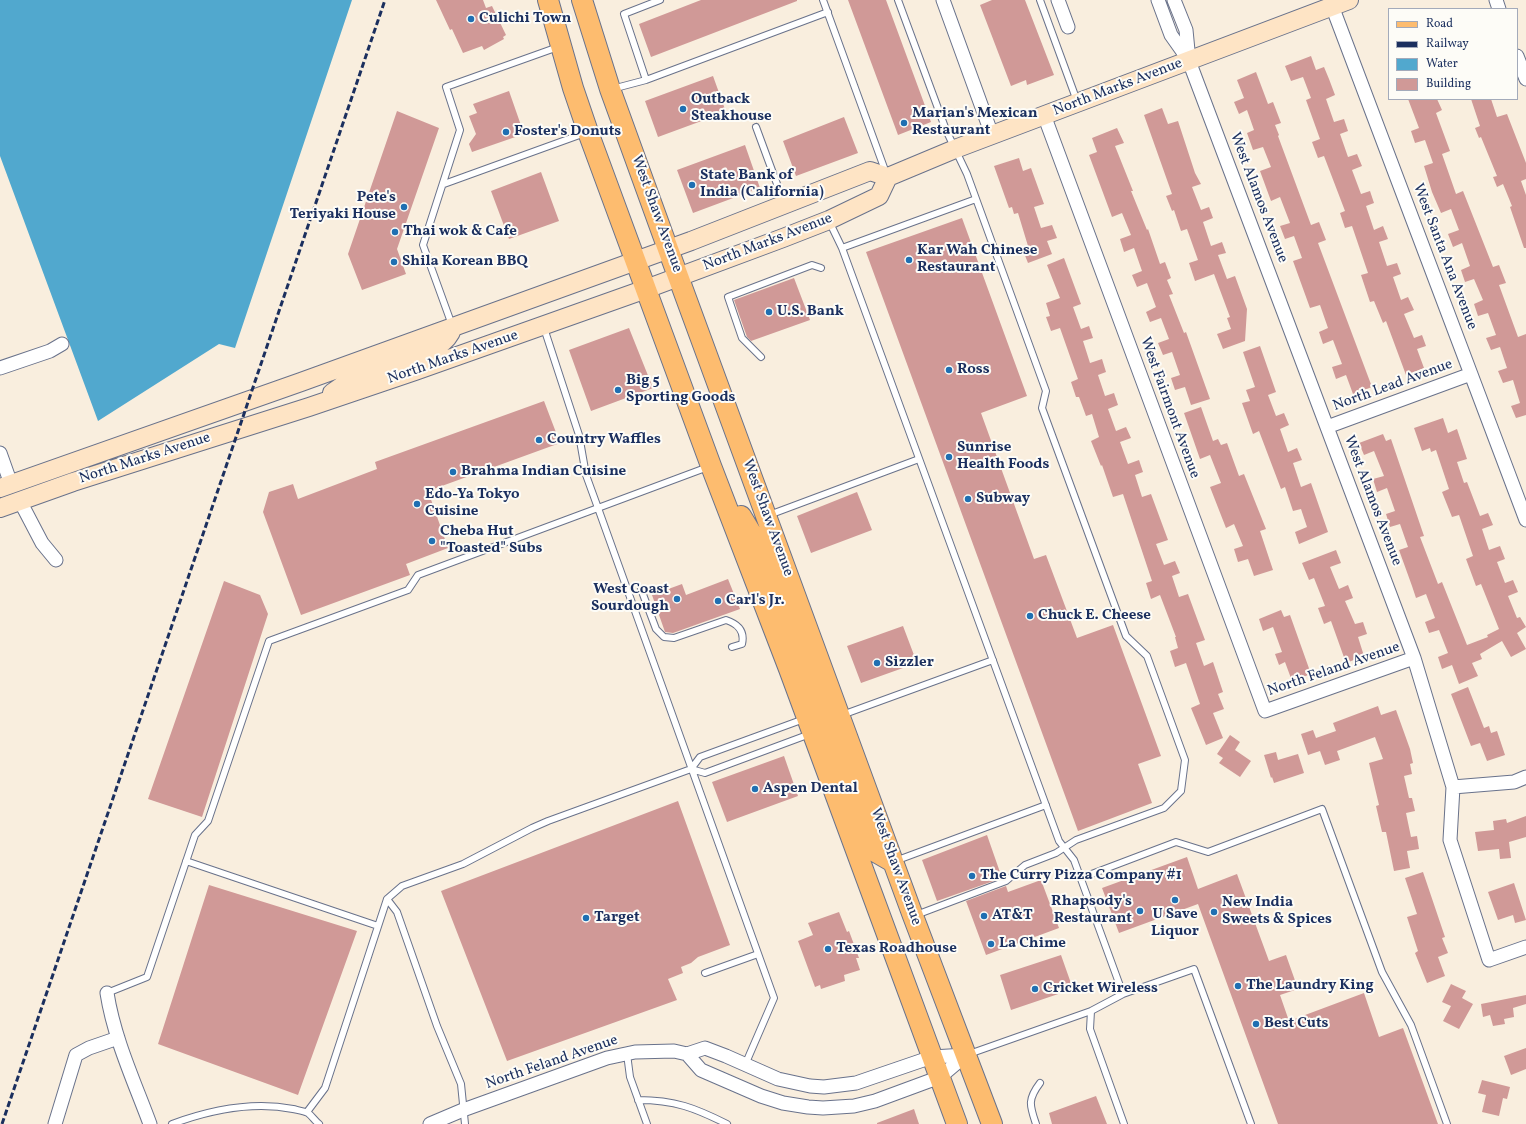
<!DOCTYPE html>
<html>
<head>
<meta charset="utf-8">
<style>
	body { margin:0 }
	#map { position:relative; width:1526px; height:1124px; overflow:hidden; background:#f9eede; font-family:Vollkorn,serif }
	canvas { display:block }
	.legend { position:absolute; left:1388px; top:8px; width:130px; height:92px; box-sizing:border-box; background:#fdfcf7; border:1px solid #a3aaba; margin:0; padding:5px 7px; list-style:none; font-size:12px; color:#1b2f5e }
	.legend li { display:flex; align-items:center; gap:8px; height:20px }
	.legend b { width:20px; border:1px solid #a3aaba }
</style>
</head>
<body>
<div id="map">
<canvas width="1526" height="1124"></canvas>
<ul class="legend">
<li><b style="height:5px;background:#fdbc6f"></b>Road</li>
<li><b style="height:5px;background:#1b2f5e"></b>Railway</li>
<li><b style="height:11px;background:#51a8ce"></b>Water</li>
<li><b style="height:11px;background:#d09997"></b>Building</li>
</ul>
</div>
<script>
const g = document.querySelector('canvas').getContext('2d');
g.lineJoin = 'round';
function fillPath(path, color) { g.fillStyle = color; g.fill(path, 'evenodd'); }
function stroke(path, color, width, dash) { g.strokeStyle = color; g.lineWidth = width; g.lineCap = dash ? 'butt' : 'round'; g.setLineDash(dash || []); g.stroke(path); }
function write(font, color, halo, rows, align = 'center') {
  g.font = font + ' Vollkorn,serif'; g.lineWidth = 4; g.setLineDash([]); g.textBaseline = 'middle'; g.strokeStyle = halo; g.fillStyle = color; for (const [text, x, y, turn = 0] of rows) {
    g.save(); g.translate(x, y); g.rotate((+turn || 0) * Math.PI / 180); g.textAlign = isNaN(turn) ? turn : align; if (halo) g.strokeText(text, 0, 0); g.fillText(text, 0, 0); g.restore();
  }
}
fillPath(new Path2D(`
	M 0,0 L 352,0 L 235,348 L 219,344 L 98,421 L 0,156 Z`), '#51a8ce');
fillPath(new Path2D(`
	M 436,0 L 483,0 L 486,8 L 492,6 L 506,35 L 503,37 L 504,39 L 484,50 L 482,46 L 463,53 L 452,29 L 450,30 Z
	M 701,0 L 797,0 L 797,1 L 651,57 L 639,24 Z
	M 848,0 L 886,0 L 931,122 L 898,135 Z
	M 992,0 L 1025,0 L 1054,75 L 1027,85 L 1026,80 L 1011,86 L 980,5 Z
	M 1311,56 L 1316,70 L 1324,67 L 1329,79 L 1335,95 L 1326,99 L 1334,122 L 1344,119 L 1348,131 L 1340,134 L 1348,157 L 1357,154 L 1362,166 L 1352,170 L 1361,194 L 1370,191 L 1374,203 L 1366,206 L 1374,230 L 1383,226 L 1388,239 L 1379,242 L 1387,266 L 1397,263 L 1401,274 L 1393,277 L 1401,300 L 1408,297 L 1414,310 L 1404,314 L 1414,338 L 1422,335 L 1426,346 L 1417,349 L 1424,368 L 1406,375 L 1386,321 L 1383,323 L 1374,301 L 1370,302 L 1361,275 L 1368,273 L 1352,226 L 1345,228 L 1340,213 L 1345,211 L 1324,156 L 1318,158 L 1312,142 L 1320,139 L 1306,100 L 1311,98 L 1303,77 L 1291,81 L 1285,66 Z
	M 1256,72 L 1268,104 L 1273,102 L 1281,123 L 1275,125 L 1279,135 L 1278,136 L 1311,225 L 1319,222 L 1326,240 L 1318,243 L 1372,387 L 1353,394 L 1346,375 L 1336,379 L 1332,367 L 1342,364 L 1333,340 L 1323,344 L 1319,332 L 1328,328 L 1320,305 L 1310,308 L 1293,261 L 1302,258 L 1294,236 L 1285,239 L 1280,226 L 1290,223 L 1280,197 L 1271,201 L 1260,171 L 1271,167 L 1263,147 L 1253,150 L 1247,133 L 1254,130 L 1247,110 L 1239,114 L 1234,102 L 1244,98 L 1237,80 Z
	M 713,76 L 726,112 L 658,137 L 645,101 Z
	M 509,91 L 524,134 L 472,152 L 469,144 L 476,134 L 469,116 L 477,113 L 473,104 Z
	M 1408,99 L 1437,99 L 1442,110 L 1436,113 L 1450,151 L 1442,154 L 1456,194 L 1463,191 L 1493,267 L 1499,265 L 1506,283 L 1499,285 L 1518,337 L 1526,334 L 1526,415 L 1516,418 L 1511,406 L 1520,403 L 1513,380 L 1503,383 L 1498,371 L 1507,368 L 1500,347 L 1491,350 L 1486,338 L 1496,335 L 1488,313 L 1478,316 L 1474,304 L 1483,300 L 1474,279 L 1465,282 L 1461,270 L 1470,266 L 1462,243 L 1453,247 L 1448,234 L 1459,230 L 1451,209 L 1441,213 L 1432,192 L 1424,166 L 1433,163 L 1425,140 L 1415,143 L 1411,131 L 1419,128 Z
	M 1471,99 L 1491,99 L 1497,117 L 1507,114 L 1526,163 L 1526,179 L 1521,181 L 1526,195 L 1526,248 L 1524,248 L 1510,207 L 1512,206 L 1503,184 L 1497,187 L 1493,177 L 1497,176 L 1481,137 L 1479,138 L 1475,128 L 1480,126 Z
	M 1162,108 L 1168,124 L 1178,121 L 1195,173 L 1201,184 L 1192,187 L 1201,210 L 1209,207 L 1213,218 L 1203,222 L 1211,246 L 1222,242 L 1226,253 L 1218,255 L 1227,279 L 1235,276 L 1247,309 L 1245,341 L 1223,349 L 1217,334 L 1231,329 L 1227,318 L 1230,317 L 1214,274 L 1195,281 L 1189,263 L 1198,260 L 1187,229 L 1181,231 L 1174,210 L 1172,211 L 1166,196 L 1172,194 L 1144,115 Z
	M 397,111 L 439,128 L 397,249 L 406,274 L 362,290 L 348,254 Z
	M 844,117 L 858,153 L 796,176 L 783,141 Z
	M 1117,128 L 1124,143 L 1115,146 L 1133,191 L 1131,191 L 1147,230 L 1148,229 L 1160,264 L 1165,262 L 1171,278 L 1167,280 L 1173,294 L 1169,295 L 1184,333 L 1186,332 L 1210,399 L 1191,405 L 1185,387 L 1175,390 L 1171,378 L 1180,375 L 1172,352 L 1163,355 L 1158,343 L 1169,339 L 1161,318 L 1150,322 L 1146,312 L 1156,307 L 1147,283 L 1137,287 L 1132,275 L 1142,271 L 1134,248 L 1124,252 L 1120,239 L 1131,235 L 1122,213 L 1112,217 L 1089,155 L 1097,152 L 1092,138 Z
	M 745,145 L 760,188 L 693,213 L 677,170 Z
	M 1019,158 L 1023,171 L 1031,168 L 1044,204 L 1034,207 L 1041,228 L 1052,225 L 1057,238 L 1047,241 L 1052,254 L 1028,263 L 1022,248 L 1028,246 L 1018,213 L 1014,214 L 1012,207 L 1009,208 L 994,166 Z
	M 541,172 L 559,221 L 509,239 L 491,191 Z
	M 962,218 L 1027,396 L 981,413 L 1034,559 L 1046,555 L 1077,638 L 1113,625 L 1161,756 L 1138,764 L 1152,803 L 1078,831 L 866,252 Z
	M 1064,258 L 1081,304 L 1073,307 L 1081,329 L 1089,326 L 1093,338 L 1083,341 L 1090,363 L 1102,359 L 1106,372 L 1098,375 L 1105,396 L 1114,393 L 1118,405 L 1108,409 L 1116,431 L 1126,427 L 1131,438 L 1120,442 L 1128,464 L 1139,460 L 1143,472 L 1135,475 L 1142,497 L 1151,494 L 1168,540 L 1156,544 L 1164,565 L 1175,561 L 1180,573 L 1172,576 L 1179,597 L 1188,594 L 1199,624 L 1205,640 L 1196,643 L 1204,666 L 1213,662 L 1223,692 L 1218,694 L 1224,709 L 1213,713 L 1223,738 L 1206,745 L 1191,708 L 1200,704 L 1186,663 L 1175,667 L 1170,651 L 1178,648 L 1175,637 L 1176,637 L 1160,595 L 1151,599 L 1146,583 L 1152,581 L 1123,494 L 1113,497 L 1102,465 L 1101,466 L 1091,441 L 1099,437 L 1092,414 L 1086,416 L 1079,397 L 1076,397 L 1071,382 L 1078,379 L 1060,328 L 1051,331 L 1046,317 L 1050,316 L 1046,303 L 1060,298 L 1047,265 Z
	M 794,278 L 810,320 L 751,341 L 747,337 L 734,300 Z
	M 629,328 L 653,388 L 591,411 L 569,350 Z
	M 1260,346 L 1276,392 L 1268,395 L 1276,416 L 1284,413 L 1289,425 L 1280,429 L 1288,452 L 1297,448 L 1302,460 L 1293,463 L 1301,487 L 1311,483 L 1328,532 L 1299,544 L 1295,532 L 1307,527 L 1301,509 L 1293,511 L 1285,487 L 1281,489 L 1259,431 L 1253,434 L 1242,403 L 1250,401 L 1246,390 L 1255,387 L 1243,352 Z
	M 544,401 L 560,443 L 428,491 L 448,548 L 406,564 L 410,575 L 301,615 L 263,512 L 269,492 L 293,484 L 298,499 L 377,469 L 375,462 Z
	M 1201,407 L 1213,441 L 1218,439 L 1221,445 L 1227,443 L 1239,476 L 1244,474 L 1266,529 L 1260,531 L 1273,570 L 1254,576 L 1248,559 L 1238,562 L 1234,549 L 1243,546 L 1234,524 L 1226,528 L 1210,487 L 1221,483 L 1210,455 L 1200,459 L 1184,413 Z
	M 1443,418 L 1448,433 L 1457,429 L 1467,459 L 1457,462 L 1464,483 L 1467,482 L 1480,516 L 1488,513 L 1493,525 L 1482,529 L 1489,550 L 1500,546 L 1505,559 L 1497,562 L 1505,583 L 1513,580 L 1518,592 L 1508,596 L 1517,618 L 1520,617 L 1526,627 L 1517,633 L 1526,649 L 1511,657 L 1502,641 L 1480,654 L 1482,659 L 1472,663 L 1478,676 L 1459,684 L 1452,665 L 1442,669 L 1438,657 L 1448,653 L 1439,630 L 1429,633 L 1425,622 L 1435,618 L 1426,594 L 1416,598 L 1412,586 L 1399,550 L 1408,547 L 1400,524 L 1390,527 L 1386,514 L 1395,511 L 1387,488 L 1377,492 L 1373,479 L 1384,476 L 1374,451 L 1364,455 L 1359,443 L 1383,434 L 1386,441 L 1391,439 L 1424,536 L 1420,537 L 1438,584 L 1442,582 L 1467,645 L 1488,637 L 1487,635 L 1499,629 L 1481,584 L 1476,586 L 1466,559 L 1473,556 L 1459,515 L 1452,517 L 1442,492 L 1449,489 L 1436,450 L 1431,452 L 1430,448 L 1422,451 L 1414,428 Z
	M 857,492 L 872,530 L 811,553 L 797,516 Z
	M 1336,550 L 1341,563 L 1330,567 L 1339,589 L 1348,585 L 1353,598 L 1345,601 L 1355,624 L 1363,622 L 1367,634 L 1358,637 L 1364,656 L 1346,663 L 1331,621 L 1324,624 L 1318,608 L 1325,606 L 1314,578 L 1309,580 L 1302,563 Z
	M 728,579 L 740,609 L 673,633 L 665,632 L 652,595 L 682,584 L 686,595 Z
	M 224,581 L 260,595 L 268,614 L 202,817 L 148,799 Z
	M 1281,610 L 1284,617 L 1290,615 L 1311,674 L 1292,681 L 1285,662 L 1279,665 L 1275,654 L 1282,652 L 1273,627 L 1263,631 L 1259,619 Z
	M 903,626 L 917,663 L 861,683 L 847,646 Z
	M 1468,687 L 1484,728 L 1489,726 L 1491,733 L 1497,731 L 1505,755 L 1487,761 L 1480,743 L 1471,746 L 1451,694 Z
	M 1378,706 L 1381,715 L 1396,710 L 1410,749 L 1413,763 L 1410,764 L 1412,774 L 1404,776 L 1409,798 L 1412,798 L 1415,811 L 1406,813 L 1411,837 L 1417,836 L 1419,849 L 1407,851 L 1410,868 L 1394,871 L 1386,832 L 1382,832 L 1376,806 L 1379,805 L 1369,763 L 1383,759 L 1375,737 L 1337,751 L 1340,760 L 1325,765 L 1320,751 L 1308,755 L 1301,734 L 1313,730 L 1316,738 L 1336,731 L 1333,723 Z
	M 1230,735 L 1240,742 L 1235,750 L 1251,761 L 1240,777 L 1219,763 L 1223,758 L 1217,754 Z
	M 1276,752 L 1278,760 L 1298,754 L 1304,773 L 1274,783 L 1272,777 L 1271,778 L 1264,755 Z
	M 784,756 L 798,796 L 727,822 L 712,782 Z
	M 678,801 L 730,945 L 698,957 L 691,963 L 681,967 L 683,973 L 668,979 L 677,1000 L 507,1061 L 441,891 Z
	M 1526,816 L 1526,837 L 1509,842 L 1511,858 L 1500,859 L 1499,849 L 1478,851 L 1475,832 L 1494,830 L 1493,821 L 1506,819 L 1507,823 Z
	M 987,835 L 1002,878 L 937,901 L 922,860 Z
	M 1187,857 L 1198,889 L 1237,874 L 1269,961 L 1286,955 L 1298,989 L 1280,995 L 1289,1021 L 1364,993 L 1379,1037 L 1403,1028 L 1438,1124 L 1278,1124 L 1198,904 L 1119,933 L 1102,888 Z
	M 1423,872 L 1445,937 L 1442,938 L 1448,953 L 1438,957 L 1445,976 L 1427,983 L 1415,953 L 1418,951 L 1407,917 L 1417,914 L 1405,878 Z
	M 1041,880 L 1059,928 L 986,955 L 966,901 L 1006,886 L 1008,892 Z
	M 1514,883 L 1526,920 L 1515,923 L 1513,915 L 1498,920 L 1488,892 Z
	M 209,885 L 357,931 L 298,1095 L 158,1044 Z
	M 839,912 L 847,932 L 849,931 L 859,958 L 856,958 L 860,970 L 844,975 L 845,981 L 821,989 L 820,985 L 815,987 L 798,941 L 813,935 L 808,923 Z
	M 1061,955 L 1073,989 L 1011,1010 L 1000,975 Z
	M 1451,984 L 1466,991 L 1462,998 L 1473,1004 L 1459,1029 L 1443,1021 L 1451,1006 L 1442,1002 Z
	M 1526,995 L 1526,1004 L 1513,1008 L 1514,1017 L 1504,1019 L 1505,1024 L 1493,1026 L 1490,1015 L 1483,1017 L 1481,1004 Z
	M 1526,1048 L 1526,1069 L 1511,1075 L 1504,1056 Z
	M 1482,1080 L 1510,1087 L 1507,1099 L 1503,1098 L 1499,1116 L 1482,1112 L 1486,1095 L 1478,1093 Z
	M 1096,1096 L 1107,1124 L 1052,1124 L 1049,1113 Z
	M 914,1109 L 919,1124 L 877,1124 L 877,1123 Z`), '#d09997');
const lane = new Path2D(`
	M 823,0 L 886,173
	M 898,0 L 946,130 L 967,174 L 1046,391 L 1042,408 L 1126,636 L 1147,656 L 1185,760 L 1181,791 L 1164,808 L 1076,840 L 1056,853 L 1025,865 L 1006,881 L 916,915
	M 1040,0 L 1077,101
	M 646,80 L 624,14 L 660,0
	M 612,89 L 646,80 L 828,12
	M 756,127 L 784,203
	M 444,184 L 585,133
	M 829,221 L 842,248 L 1059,841 L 1074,860 L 1123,994
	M 842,248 L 976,199
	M 452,325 L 423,245 L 460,130 L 446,87 L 558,47
	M 544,328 L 579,435 L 586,475 L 598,508 L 774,998 L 745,1065
	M 761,357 L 742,338 L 728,297 L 812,265 L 821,268
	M 769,515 L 919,459
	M 641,589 L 656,629 L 664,637 L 674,638 L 726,620 C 738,624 745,631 742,644 L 732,647
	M 842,715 L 993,660
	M 691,769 L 705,773 L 810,734
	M 186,861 L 378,926
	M 895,861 L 1046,805
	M 1081,878 L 1176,842 L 1208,852 L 1322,809 L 1382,972 L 1411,1025 L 1447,1124
	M 705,973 L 758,954
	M 107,993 L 147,977 L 195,835 L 208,821 L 269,641 L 408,590 L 418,575 L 708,467
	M 1091,1011 L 1090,1029 L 1124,1124
	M 627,1054 L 630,1077 L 647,1124
	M 969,1054 L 1091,1011 L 1123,994 L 1194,969 L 1251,1124
	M 638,1100 C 675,1100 695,1108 727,1124
	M 307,1112 L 325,1088 L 387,899
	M 172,1124 C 210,1110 252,1101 293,1109 C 297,1110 304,1111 308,1113 C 312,1116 315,1121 319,1124
	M 465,1124 L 461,1084 L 437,1026 L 397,912 L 387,899 L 402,886 L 463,864 L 532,828 L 548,821 L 691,769 L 700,757 L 804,719
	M 1036,1124 C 1030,1106 1027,1100 1040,1083`);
const street = new Path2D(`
	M 943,0 L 992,135
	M 1058,0 L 1068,27
	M 1158,0 L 1171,35 L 1188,59
	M 1174,0 L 1186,30 L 1189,61 L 1414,658 L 1453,787 L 1450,840 L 1489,960 L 1526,947
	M 1496,0 L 1499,9
	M 1332,6 L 1526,520
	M 1517,56 L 1526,79
	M 1044,115 L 1265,711 L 1414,658
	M 0,368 L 50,351 L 62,344
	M 1327,427 L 1471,374
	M 0,453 L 11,484
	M 20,501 L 42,543 L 56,560
	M 1453,787 L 1514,782 L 1526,777
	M 107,993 C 114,1038 134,1081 150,1124
	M 687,1054 L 701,1070 L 761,1096 L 783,1103 L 808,1107 L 823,1108 L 854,1106 L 875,1101 L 940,1077 L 966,1055
	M 55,1124 L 76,1055 L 89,1048 L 118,1038
	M 430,1124 L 463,1110 L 607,1058 L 635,1052 L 674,1051 L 687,1054 L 705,1048 L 726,1056 L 778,1079 L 810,1086 L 824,1087 L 856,1083 L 932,1057 L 966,1055`);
const secondary = new Path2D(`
	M 332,393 L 358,375 L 438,346 C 446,340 450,336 453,327
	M 0,488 L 301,382 L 691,241 L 870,171 L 888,177 L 955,149 L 1349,0
	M 0,508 L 73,482 L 309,407 L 415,371 L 646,289 L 783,238 L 829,220 L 879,196 L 888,177`);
const primary = new Path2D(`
	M 548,0 L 573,88 L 588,132 L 711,466 L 789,669 L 957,1124
	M 582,0 L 610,89 L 668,249 L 913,916 L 992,1124
	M 741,516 L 759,546 L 819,705 L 827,714 L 839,716
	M 807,717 L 819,721 L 829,731 L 874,851 L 893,862`);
stroke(lane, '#69728b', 8);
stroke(street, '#69728b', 15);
stroke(secondary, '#69728b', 20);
stroke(primary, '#69728b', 22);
stroke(lane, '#fff', 6);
stroke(street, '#fff', 13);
stroke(secondary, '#fee4c5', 18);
stroke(primary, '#fdbc6f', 20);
stroke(new Path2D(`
	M 2,1124 L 385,0`), '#1b2f5e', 3, [6, 3]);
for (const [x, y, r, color] of [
	[471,19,4,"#1f6fb2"],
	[683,109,4,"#1f6fb2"],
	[904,123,4,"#1f6fb2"],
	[506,132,4,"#1f6fb2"],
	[692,185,4,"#1f6fb2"],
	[404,207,4,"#1f6fb2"],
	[395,232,4,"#1f6fb2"],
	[909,260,4,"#1f6fb2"],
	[394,262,4,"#1f6fb2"],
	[769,312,4,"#1f6fb2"],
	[949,370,4,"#1f6fb2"],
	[618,390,4,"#1f6fb2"],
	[539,440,4,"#1f6fb2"],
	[949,457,4,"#1f6fb2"],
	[453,472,4,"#1f6fb2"],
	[968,499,4,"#1f6fb2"],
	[417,504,4,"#1f6fb2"],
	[432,541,4,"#1f6fb2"],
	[677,599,4,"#1f6fb2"],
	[718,601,4,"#1f6fb2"],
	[1030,616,4,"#1f6fb2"],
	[877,663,4,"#1f6fb2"],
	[755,789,4,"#1f6fb2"],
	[972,876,4,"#1f6fb2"],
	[1175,900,4,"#1f6fb2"],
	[1140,911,4,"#1f6fb2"],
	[1214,912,4,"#1f6fb2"],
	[984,916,4,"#1f6fb2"],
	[586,918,4,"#1f6fb2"],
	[991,944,4,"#1f6fb2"],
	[828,949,4,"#1f6fb2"],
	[1238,986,4,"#1f6fb2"],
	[1035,989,4,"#1f6fb2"],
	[1256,1024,4,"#1f6fb2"]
]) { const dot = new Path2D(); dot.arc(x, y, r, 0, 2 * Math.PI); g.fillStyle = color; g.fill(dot); stroke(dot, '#fdfcf7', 1.5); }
write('bold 15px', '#1b2f5e', '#fdfcf7', [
	["Culichi Town",479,19],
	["Outback",691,100],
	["Steakhouse",691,117],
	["Marian's Mexican",912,114],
	["Restaurant",912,131],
	["Foster's Donuts",514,132],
	["State Bank of",700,176],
	["India (California)",700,193],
	["Pete's",396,198,"right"],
	["Teriyaki House",396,215,"right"],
	["Thai wok & Cafe",403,232],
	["Kar Wah Chinese",917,251],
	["Restaurant",917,268],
	["Shila Korean BBQ",402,262],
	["U.S. Bank",777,312],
	["Ross",957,370],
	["Big 5",626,381],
	["Sporting Goods",626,398],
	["Country Waffles",547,440],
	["Sunrise",957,448],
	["Health Foods",957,465],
	["Brahma Indian Cuisine",461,472],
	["Edo-Ya Tokyo",425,495],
	["Cuisine",425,512],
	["Subway",976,499],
	["Cheba Hut",440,532],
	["\"Toasted\" Subs",440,549],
	["West Coast",669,590,"right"],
	["Sourdough",669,607,"right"],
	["Carl's Jr.",726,601],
	["Chuck E. Cheese",1038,616],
	["Sizzler",885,663],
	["Aspen Dental",763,789],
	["The Curry Pizza Company #1",980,876],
	["Rhapsody's",1132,902,"right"],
	["Restaurant",1132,919,"right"],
	["New India",1222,903],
	["Sweets & Spices",1222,920],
	["U Save",1175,915,"center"],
	["Liquor",1175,932,"center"],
	["AT&T",992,916],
	["Target",594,918],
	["La Chime",999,944],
	["Texas Roadhouse",836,949],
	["The Laundry King",1246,986],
	["Cricket Wireless",1043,989],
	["Best Cuts",1264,1024]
], 'left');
write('15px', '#1b2f5e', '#fdfcf7', [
	["North Marks Avenue",1118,88,-21],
	["West Alamos Avenue",1258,198,69],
	["West Shaw Avenue",656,214,70],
	["North Marks Avenue",768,243,-21],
	["West Santa Ana Avenue",1444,257,69],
	["North Marks Avenue",453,358,-19],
	["North Lead Avenue",1393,386,-20],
	["West Fairmont Avenue",1169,408,70],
	["North Marks Avenue",145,459,-18],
	["West Alamos Avenue",1372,501,69],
	["West Shaw Avenue",767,518,70],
	["North Feland Avenue",1334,670,-19],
	["West Shaw Avenue",895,867,70],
	["North Feland Avenue",552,1063,-19]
]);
</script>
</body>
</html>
